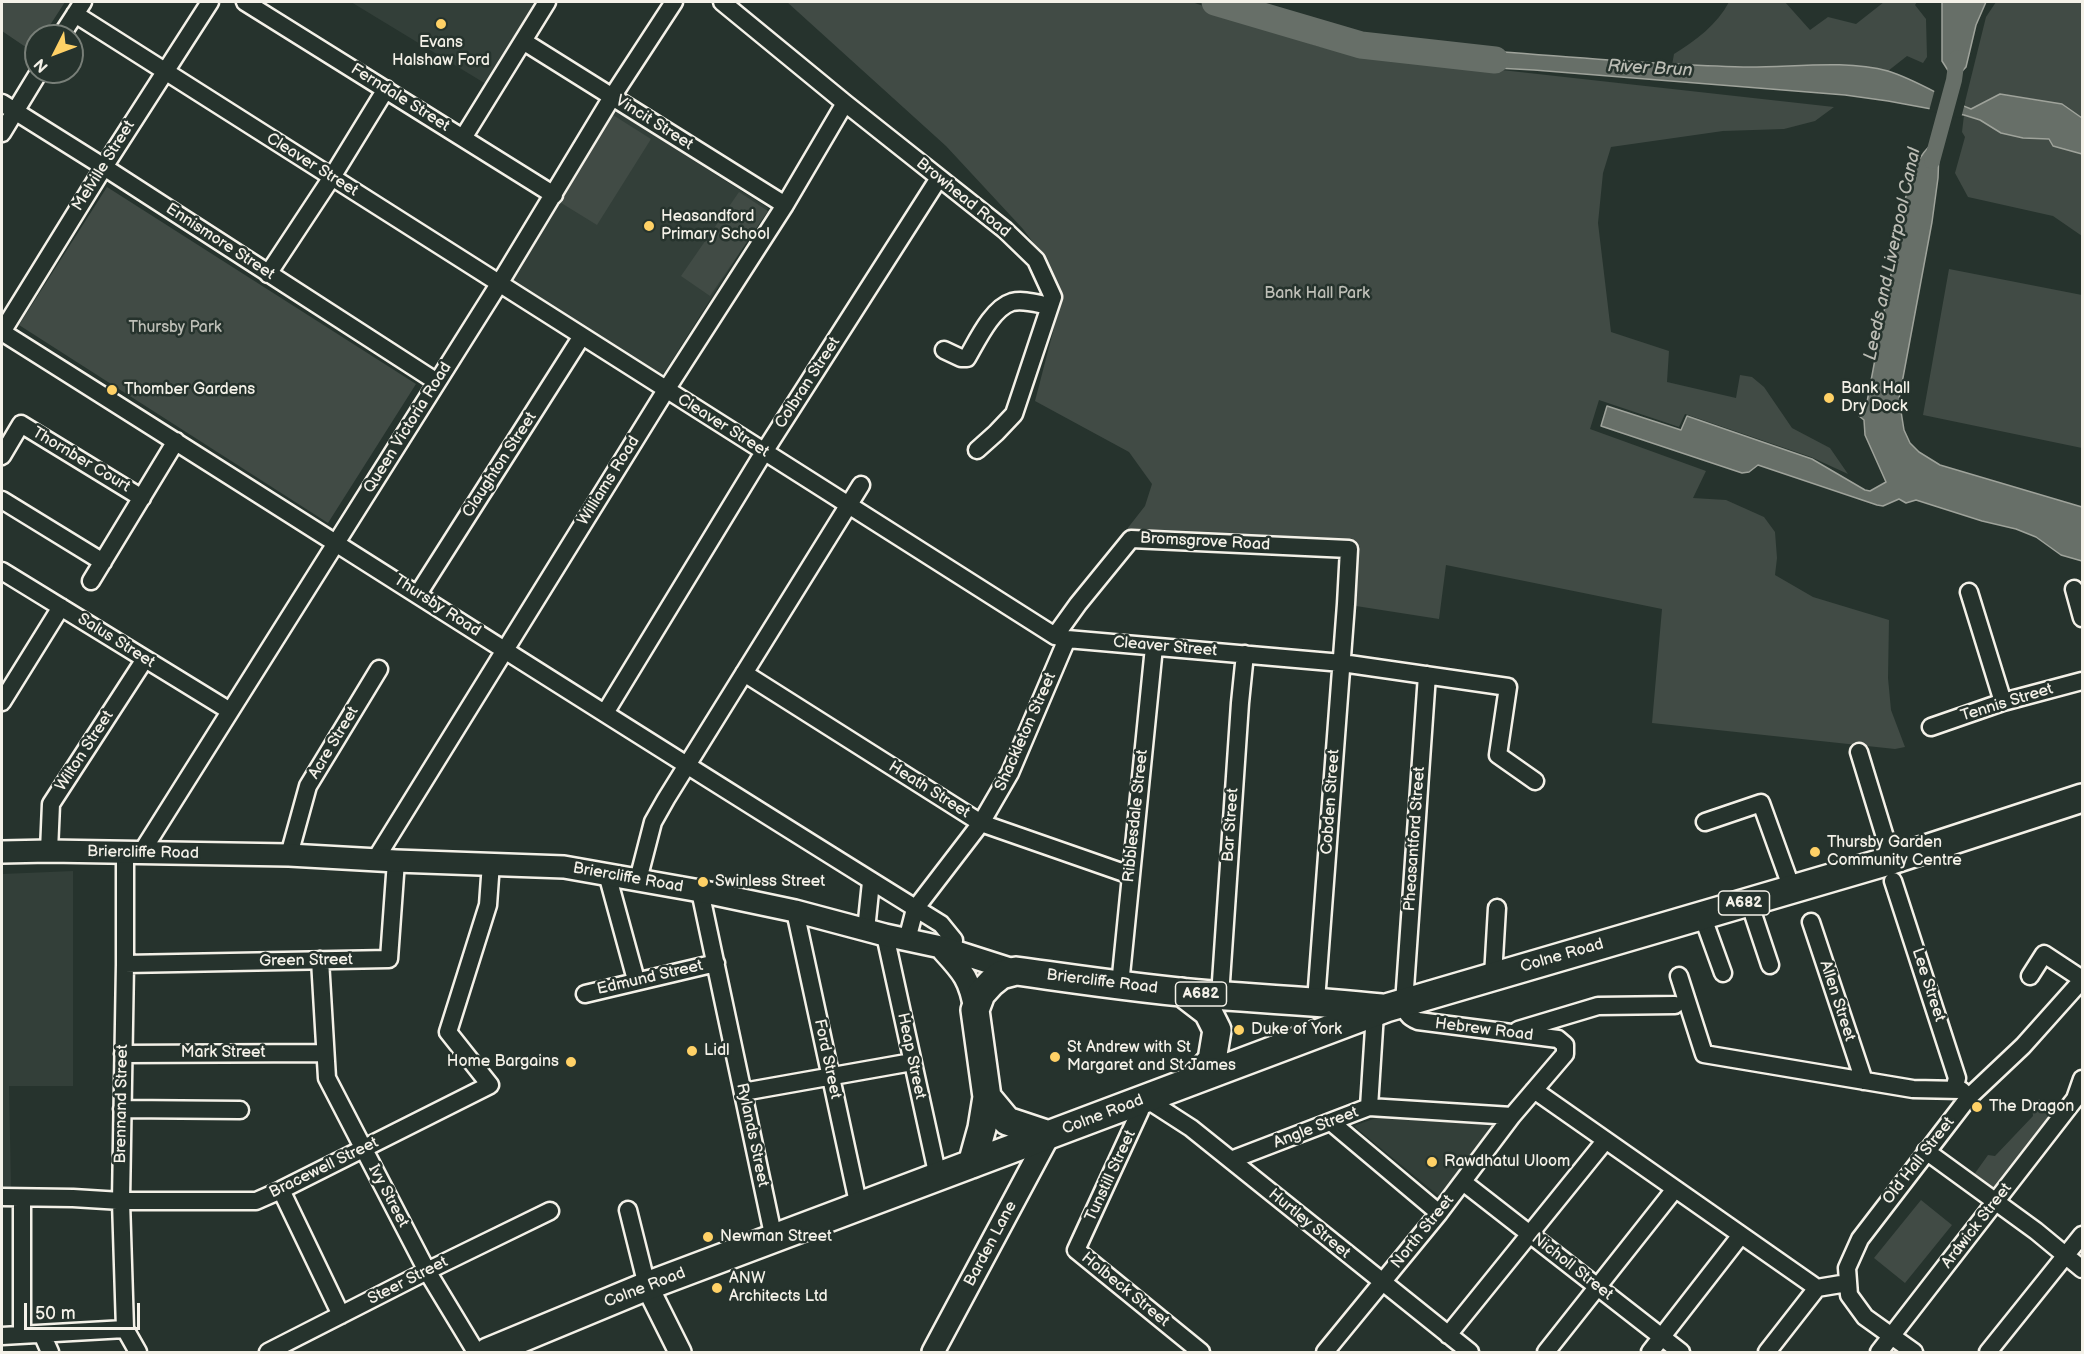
<!DOCTYPE html>
<html>
<head>
<meta charset="utf-8">
<style>
	body { margin:0 }
	#map { position:relative; width:2084px; height:1354px; overflow:hidden; background:#26332d; font-family:"Balsamiq Sans",sans-serif }
	canvas { display:block }
	.frame { position:absolute; inset:0; border:3px solid #f4f1e8; pointer-events:none }
	.north { position:absolute; left:24px; top:24px; width:60px; height:60px; box-sizing:border-box; background:#26332d; border:2px solid #787f78; border-radius:50%; rotate:228deg; font-size:16px; font-weight:700; line-height:24px; text-align:center; color:#f4f1e8 }
	.north::after { content:''; display:block; margin:auto; width:21px; height:27px; background:#ffd166; clip-path:polygon(50% 0,100% 100%,50% 72%,0 100%) }
	.scale { position:absolute; left:24px; top:1303px; width:116px; height:27px; box-sizing:border-box; border:3px solid #f4f1e8; border-top:0; padding-left:8px; font-size:18px; line-height:21px; white-space:nowrap; color:#f4f1e8; -webkit-text-stroke:4px #26332d; paint-order:stroke }
</style>
</head>
<body>
<div id="map">
<canvas width="2084" height="1354"></canvas>
<div class="frame"></div>
<div class="north">N</div>
<div class="scale">50 m</div>
</div>
<script>
const g = document.querySelector('canvas').getContext('2d');
g.lineJoin = 'round';
function fillPath(path, color) { g.fillStyle = color; g.fill(path, 'evenodd'); }
function stroke(path, color, width, dash) { g.strokeStyle = color; g.lineWidth = width; g.lineCap = dash ? 'butt' : 'round'; g.setLineDash(dash || []); g.stroke(path); }
function write(font, color, halo, rows, align = 'center') {
  g.font = font + ' "Balsamiq Sans",sans-serif'; g.lineWidth = 5; g.setLineDash([]); g.textBaseline = 'middle'; g.strokeStyle = halo; g.fillStyle = color; for (const [text, x, y, turn = 0] of rows) {
    g.save(); g.translate(x, y); g.rotate((+turn || 0) * Math.PI / 180); g.textAlign = isNaN(turn) ? turn : align; if (halo) g.strokeText(text, 0, 0); g.fillText(text, 0, 0); g.restore();
  }
}
fillPath(new Path2D(`
	M 351,2 L 537,2 L 486,84 Z
	M 616,111 L 768,208 L 662,376 L 509,279 Z
	M 73,871 L 73,1086 L 9,1086 L 11,1187 L 2,1187 L 2,874 Z
	M 1388,1114 L 1497,1124 L 1439,1196 L 1355,1127 L 1356,1125 Z`), '#333f39');
fillPath(new Path2D(`
	M 2,2 L 65,2 L 43,36 L 36,36 L 36,46 L 33,52 L 2,31 Z
	M 787,2 L 1192,2 L 1317,46 L 1349,53 L 1834,107 L 1815,121 L 1784,129 L 1723,131 L 1611,147 L 1603,173 L 1598,223 L 1611,332 L 1669,351 L 1667,382 L 1736,398 L 1740,375 L 1752,377 L 1764,387 L 1792,428 L 1830,448 L 1848,474 L 1811,457 L 1685,414 L 1679,427 L 1599,400 L 1590,429 L 1706,471 L 1693,498 L 1726,500 L 1764,517 L 1775,532 L 1777,558 L 1775,575 L 1813,597 L 1889,620 L 1888,678 L 1891,710 L 1905,747 L 1895,749 L 1652,723 L 1662,609 L 1446,565 L 1439,619 L 1356,606 L 1354,540 L 1127,529 L 1145,506 L 1152,484 L 1129,452 L 1035,401 L 1061,301 L 1044,257 L 1023,229 L 946,146 Z
	M 1729,2 L 1785,2 L 1810,30 L 1828,17 L 1856,24 L 1884,2 L 1917,2 L 1915,5 L 1926,19 L 1927,57 L 1923,63 L 1907,56 L 1888,71 L 1853,66 L 1814,65 L 1789,67 L 1672,65 L 1674,54 C 1696,40 1717,25 1729,2 Z
	M 1996,2 L 2082,2 L 2082,118 L 2039,100 L 2000,94 L 1971,109 L 1964,106 L 1986,17 Z
	M 613,115 L 651,139 L 597,225 L 558,201 Z
	M 1964,115 L 2049,139 L 2082,154 L 2082,236 L 2053,216 L 1968,197 L 1955,173 L 1965,137 L 1962,132 Z
	M 107,187 L 416,384 L 328,523 L 19,325 Z
	M 739,192 L 768,211 L 710,296 L 681,276 Z
	M 1949,269 L 2082,295 L 2082,448 L 1923,415 Z
	M 2039,1099 L 2055,1112 L 1993,1191 L 1973,1176 L 1988,1155 L 1995,1156 L 2033,1116 L 2032,1107 Z
	M 1921,1200 L 1952,1225 L 1905,1283 L 1874,1258 Z`), '#414b45');
const water = new Path2D(`
	M 1942,2 L 1986,2 L 1976,25 L 1966,67 L 1954,80 L 1942,61 Z
	M 1460,49 C 1554,55 1648,65 1743,67 C 1788,68 1844,59 1888,71 C 1917,80 1943,98 1971,109 L 2000,94 L 2062,104 L 2082,118 L 2082,154 L 2053,146 L 2049,139 L 2023,138 L 2001,133 L 1980,120 L 1964,115 L 1888,101 L 1845,95 L 1534,70 L 1459,66 Z
	M 1936,140 L 1939,153 L 1938,178 L 1932,222 L 1899,399 L 1904,430 L 1910,443 L 1919,452 L 1940,465 L 2082,507 L 2082,561 L 2061,555 L 2036,537 L 2016,529 L 1982,521 L 1916,500 L 1906,503 L 1899,499 L 1883,506 L 1877,505 L 1758,465 L 1749,472 L 1742,473 L 1601,426 L 1607,406 L 1681,430 L 1687,416 L 1812,459 L 1865,490 L 1870,491 L 1886,482 L 1865,435 L 1864,420 L 1859,416 L 1861,407 L 1867,402 L 1905,200 C 1911,176 1916,156 1936,140 Z`);
fillPath(water, '#676f68');
stroke(water, '#9fa39b', 1.5);
fillPath(new Path2D(`
	M 1935,89 L 1965,103 L 1961,118 L 1929,111 Z`), '#26332d');
stroke(new Path2D(`
	M 1932,161 L 1954,80 L 1957,58`), '#676f68', 16);
stroke(new Path2D(`
	M 1215,2 L 1361,45 L 1495,60`), '#676f68', 27);
const minor = new Path2D(`
	M 245,2 L 554,195
	M 722,2 L 845,103 L 1005,230 L 1036,260 L 1053,297 L 1014,414 L 996,433 L 977,450
	M 75,14 L 1055,636 L 1067,639 L 1342,663 L 1508,687 L 1498,755 L 1535,781
	M 61,36 L 83,2
	M 523,41 L 785,205
	M 2,103 L 104,167 L 437,382
	M 2,133 L 39,72
	M 463,138 L 547,2
	M 268,274 L 332,177 L 386,89
	M 2,332 C 315,529 626,729 941,924 L 954,940 L 953,951
	M 2,332 L 104,167 L 210,2
	M 944,350 L 961,358 L 967,358 C 977,341 992,308 1012,302 C 1024,299 1038,304 1050,306
	M 2,456 L 21,424 L 142,498
	M 2,500 L 103,562
	M 2,571 L 230,711
	M 91,581 L 176,441
	M 2074,589 L 2082,618
	M 1969,592 L 2003,702
	M 418,594 L 582,336
	M 1055,636 L 1078,604 L 1131,539 L 1349,549 L 1346,604 L 1316,1001
	M 744,673 L 981,823 L 1130,875
	M 2,702 L 61,607
	M 605,713 L 764,452 L 939,178
	M 1931,727 L 2003,702 L 2082,681
	M 1859,752 L 1892,860
	M 1705,822 L 1761,803 L 1792,889
	M 49,851 L 51,804 L 145,659
	M 125,853 L 125,964 L 121,1201 L 125,1329 L 138,1352
	M 141,853 L 499,284 L 612,97 L 674,2
	M 289,855 L 308,786 L 379,669
	M 375,860 L 666,390 L 785,205 L 845,103
	M 607,874 L 636,980
	M 638,880 L 653,822 L 666,799 L 861,485
	M 1893,881 L 1957,1078 L 1954,1090
	M 700,891 L 774,1239
	M 1749,902 L 1770,965
	M 795,911 L 859,1207
	M 1702,915 L 1723,973
	M 1811,922 L 1864,1081
	M 866,930 L 871,882
	M 885,935 L 938,1177
	M 907,940 L 915,909 L 981,823 L 1010,773 L 1067,639
	M 320,960 L 327,1078 L 427,1271 L 476,1352
	M 125,964 L 389,959 L 396,861
	M 1493,976 L 1497,908
	M 1679,976 L 1704,1054 L 1913,1089 L 1961,1090 L 1969,1097
	M 2030,976 L 2044,954 L 2082,979
	M 1120,985 L 1154,647
	M 585,994 L 716,963
	M 1220,996 L 1240,703 L 1245,654
	M 1518,1030 L 1598,1006 L 1675,1005
	M 123,1054 L 324,1053
	M 1534,1090 L 1817,1288
	M 743,1092 L 912,1062
	M 1146,1099 L 1191,1128 L 1470,1352
	M 1139,1101 L 1140,1111 L 1076,1250 L 1201,1352
	M 1369,1107 L 1375,1013
	M 122,1109 L 240,1110
	M 1332,1123 L 1439,1213
	M 1926,1151 L 2036,1231 L 2082,1269
	M 1231,1160 L 1369,1107 L 1512,1116
	M 1463,1182 L 1681,1352
	M 281,1190 L 341,1315
	M 2,1197 L 73,1198 L 121,1201 L 256,1201 L 281,1190 L 490,1085 L 448,1032 L 488,905 L 491,863
	M 22,1198 L 22,1335
	M 628,1210 L 647,1286
	M 42,1334 L 50,1352
	M 1448,1335 L 1605,1141
	M 2,1336 L 125,1329
	M 268,1352 L 427,1271 L 550,1211
	M 1325,1352 L 1439,1213 L 1512,1116 L 1565,1054 L 1565,1045 L 1558,1039 L 1418,1021 C 1408,1017 1406,1013 1404,1003 L 1427,675
	M 1546,1352 L 1675,1189
	M 1650,1352 L 1741,1235
	M 1767,1352 L 1817,1288 L 1847,1283
	M 1879,1352 L 2075,1099 L 2082,1079
	M 1914,1352 L 1865,1317 L 1849,1295 L 1847,1268 L 1860,1239 L 1969,1097 L 2023,1046 L 2082,980
	M 1988,1352 L 2082,1235`);
const tertiary = new Path2D(`
	M 2,852 L 49,851 L 289,855 L 396,861 L 564,867 L 700,891 L 795,911 L 885,935 L 941,947 L 1016,971
	M 941,948 C 962,971 970,978 975,1010
	M 647,1286 L 680,1352
	M 933,1352 L 1049,1135`);
const primary = new Path2D(`
	M 1182,992 L 1208,1012 L 1217,1030 L 1212,1060 L 1192,1081
	M 987,1097 L 1007,1121 L 1049,1135
	M 972,1164 L 982,1128 L 987,1097 L 975,1010 L 981,994 L 991,983 L 1001,975 L 1016,971 C 1081,980 1146,990 1212,995 C 1268,999 1324,1002 1381,1008
	M 488,1352 L 647,1286 L 1386,1008 L 1892,860 L 2082,798`);
stroke(minor, '#f4f1e8', 21);
stroke(tertiary, '#f4f1e8', 26);
stroke(primary, '#f4f1e8', 32);
stroke(minor, '#26332d', 16);
stroke(tertiary, '#26332d', 21);
stroke(primary, '#26332d', 27);
for (const [x, y, r, color] of [
	[441,24,6,"#ffd166"],
	[649,226,6,"#ffd166"],
	[112,390,6,"#ffd166"],
	[1829,398,6,"#ffd166"],
	[1815,852,6,"#ffd166"],
	[703,882,6,"#ffd166"],
	[1239,1030,6,"#ffd166"],
	[692,1051,6,"#ffd166"],
	[1055,1057,6,"#ffd166"],
	[571,1062,6,"#ffd166"],
	[1977,1107,6,"#ffd166"],
	[1432,1162,6,"#ffd166"],
	[708,1237,6,"#ffd166"],
	[717,1288,6,"#ffd166"]
]) { const dot = new Path2D(); dot.arc(x, y, r, 0, 2 * Math.PI); g.fillStyle = color; g.fill(dot); stroke(dot, '#26332d', 2); }
for (const [x, y, w] of [
	[1744,903,51],
	[1201,994,51]
]) { const box = new Path2D(); box.roundRect(x - w / 2, y - 12, w, 24, 4.5); g.fillStyle = '#26332d'; g.fill(box); stroke(box, '#f4f1e8', 1.5); }
write('bold 15px', '#f4f1e8', null, [
	["A682",1744,903],
	["A682",1201,994]
]);
write('16px', '#f4f1e8', '#26332d', [
	["Evans",441,43,"center"],
	["Halshaw Ford",441,61,"center"],
	["Heasandford",661,217],
	["Primary School",661,235],
	["Bank Hall",1841,389],
	["Dry Dock",1841,407],
	["Thomber Gardens",124,390],
	["Thursby Garden",1827,843],
	["Community Centre",1827,861],
	["Swinless Street",715,882],
	["Duke of York",1251,1030],
	["St Andrew with St",1067,1048],
	["Margaret and St James",1067,1066],
	["Lidl",704,1051],
	["Home Bargains",559,1062,"right"],
	["The Dragon",1989,1107],
	["Rawdhatul Uloom",1444,1162],
	["Newman Street",720,1237],
	["ANW",729,1279],
	["Architects Ltd",729,1297]
], 'left');
write('16px', '#f4f1e8', '#26332d', [
	["Ferndale Street",400,98,32],
	["Vincit Street",654,123,32],
	["Cleaver Street",312,165,32],
	["Melville Street",104,166,-58],
	["Browhead Road",963,198,39],
	["Ennismore Street",220,242,33],
	["Colbran Street",808,383,-57],
	["Cleaver Street",723,426,32],
	["Queen Victoria Road",408,428,-58],
	["Thornber Court",81,460,31],
	["Claughton Street",500,465,-57],
	["Williams Road",609,481,-58],
	["Bromsgrove Road",1205,542,3],
	["Thursby Road",437,606,33],
	["Salus Street",116,641,32],
	["Cleaver Street",1165,647,5],
	["Tennis Street",2007,703,-17],
	["Shackleton Street",1026,732,-66],
	["Acre Street",334,743,-59],
	["Wilton Street",85,751,-57],
	["Heath Street",929,790,32],
	["Cobden Street",1331,802,-86],
	["Ribblesdale Street",1136,816,-84],
	["Bar Street",1231,825,-86],
	["Pheasantford Street",1415,839,-86],
	["Briercliffe Road",143,853,1],
	["Briercliffe Road",628,878,10],
	["Colne Road",1562,956,-16],
	["Green Street",306,961,-1],
	["Edmund Street",650,978,-13],
	["Briercliffe Road",1102,982,7],
	["Lee Street",1928,985,72],
	["Allen Street",1837,1001,72],
	["Hebrew Road",1484,1030,7],
	["Mark Street",223,1053],
	["Heap Street",911,1056,78],
	["Ford Street",827,1059,78],
	["Brennand Street",122,1104,-89],
	["Colne Road",1103,1115,-21],
	["Angle Street",1316,1128,-21],
	["Rylands Street",752,1135,78],
	["Old Hall Street",1919,1161,-52],
	["Bracewell Street",324,1168,-26],
	["Tunstill Street",1111,1176,-65],
	["Ivy Street",388,1196,62],
	["Hurtley Street",1309,1224,39],
	["Ardwick Street",1977,1226,-52],
	["North Street",1423,1232,-51],
	["Barden Lane",991,1244,-62],
	["Nicholl Street",1572,1267,38],
	["Steer Street",408,1281,-27],
	["Colne Road",645,1288,-21],
	["Holbeck Street",1125,1290,39]
]);
write('16px', '#bebfb7', '#26332d', [
	["Bank Hall Park",1317,294],
	["Thursby Park",175,328]
]);
write('italic 18px', '#bcbdb5', '#26332d', [
	["River Brun",1650,69,3],
	["Leeds and Liverpool Canal",1893,254,-78]
]);
</script>
</body>
</html>
